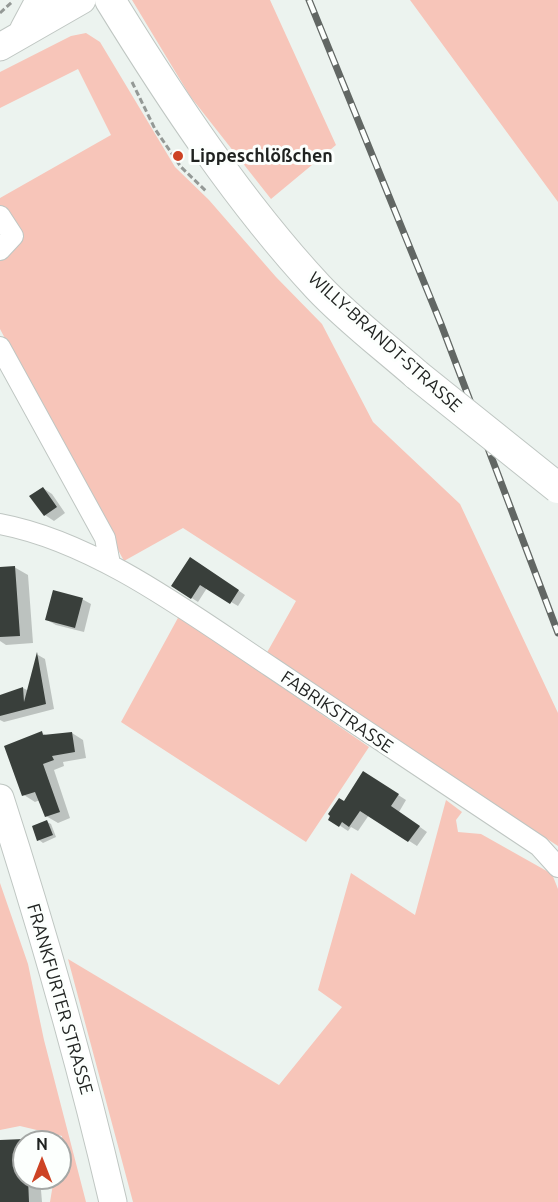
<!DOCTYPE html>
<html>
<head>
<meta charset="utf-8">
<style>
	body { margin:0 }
	#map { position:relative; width:558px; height:1202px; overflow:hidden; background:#ecf3ef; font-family:Ubuntu,sans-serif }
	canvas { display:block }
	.north { position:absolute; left:12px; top:1130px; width:60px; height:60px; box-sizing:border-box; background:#fcfffd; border:2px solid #a4a7a5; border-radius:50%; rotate:0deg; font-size:16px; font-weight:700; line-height:24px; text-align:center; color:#1f2220 }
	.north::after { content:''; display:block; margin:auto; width:21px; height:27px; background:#cd4324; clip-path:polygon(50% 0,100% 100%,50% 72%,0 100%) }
</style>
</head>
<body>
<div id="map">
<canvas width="558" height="1202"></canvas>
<div class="north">N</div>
</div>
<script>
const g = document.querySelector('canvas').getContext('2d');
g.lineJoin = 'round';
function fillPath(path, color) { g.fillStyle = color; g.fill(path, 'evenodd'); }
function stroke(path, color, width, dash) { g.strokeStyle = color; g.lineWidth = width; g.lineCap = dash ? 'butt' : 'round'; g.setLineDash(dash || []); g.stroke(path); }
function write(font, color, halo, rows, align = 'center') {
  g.font = font + ' Ubuntu,sans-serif'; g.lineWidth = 6; g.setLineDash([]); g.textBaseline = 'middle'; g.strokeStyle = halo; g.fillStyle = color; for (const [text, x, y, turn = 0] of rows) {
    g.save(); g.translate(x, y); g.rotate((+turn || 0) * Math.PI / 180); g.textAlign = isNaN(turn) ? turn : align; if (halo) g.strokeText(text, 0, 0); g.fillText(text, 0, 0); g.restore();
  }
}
fillPath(new Path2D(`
	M 132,0 L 270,0 L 336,145 L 271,199 L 190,96 Z
	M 410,0 L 558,0 L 558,202 Z
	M 86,33 L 100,42 L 175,167 L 209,200 L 276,277 L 322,324 L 373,422 L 460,504 L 558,713 L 558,846 L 265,656 L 296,601 L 183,528 L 124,561 L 0,329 L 0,198 L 111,135 L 78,69 L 0,108 L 0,72 L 71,36 Z
	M 179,616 L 369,747 L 306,842 L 121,722 Z
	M 446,800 L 462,812 L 456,820 L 458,832 L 481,834 L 552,874 L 558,889 L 558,1202 L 133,1202 L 68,959 L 279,1085 L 342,1007 L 318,990 L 351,873 L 415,915 Z
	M 0,883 L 28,964 L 44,1040 L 86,1202 L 50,1202 L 54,1178 L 60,1178 L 62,1136 L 20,1126 L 0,1130 Z`), '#f7c5b9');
fillPath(new Path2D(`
	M 43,488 L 52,494 L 65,513 L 54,521 L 45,515 Z
	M 197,562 L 245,595 L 238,606 L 207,588 L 198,602 L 173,586 Z
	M 14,567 L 28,575 L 33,643 L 6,645 L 0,641 L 0,568 Z
	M 82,599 L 91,604 L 84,632 L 56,625 L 47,620 Z
	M 38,655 L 45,659 L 54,709 L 4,722 L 0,720 L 0,696 L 23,688 L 29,691 Z
	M 42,733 L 48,736 L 72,733 L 83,740 L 86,758 L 63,762 L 64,766 L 54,770 L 70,818 L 58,823 L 46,816 L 40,800 L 35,802 L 24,795 Z
	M 372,778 L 406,800 L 399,812 L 427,832 L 417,846 L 369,815 L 358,831 L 351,827 L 348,831 L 330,819 Z
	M 47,822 L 51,824 L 56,837 L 43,843 L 39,840 Z
	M 25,1141 L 24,1178 L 40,1178 L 42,1202 L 0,1202 L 0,1142 Z`), '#0003');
fillPath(new Path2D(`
	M 43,487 L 57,507 L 44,516 L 29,496 Z
	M 190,557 L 239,590 L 230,604 L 200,585 L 191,599 L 171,586 Z
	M 15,566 L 20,636 L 0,637 L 0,567 Z
	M 53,590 L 83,598 L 75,628 L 45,620 Z
	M 37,652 L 46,704 L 0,716 L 0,695 L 23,687 L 24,702 Z
	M 42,731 L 43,735 L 72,732 L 75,752 L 52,756 L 54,760 L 43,764 L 60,812 L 45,817 L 35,792 L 22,796 L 4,746 Z
	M 363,771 L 399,794 L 391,806 L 420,826 L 408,842 L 360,811 L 349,827 L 342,822 L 339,827 L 328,820 L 330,816 L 328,814 L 339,798 L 344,801 Z
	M 47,820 L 53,835 L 37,841 L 32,826 Z
	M 24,1139 L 24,1178 L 28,1178 L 29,1202 L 0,1202 L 0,1140 Z`), '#393f3b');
const minor = new Path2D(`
	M 0,216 L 13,236 L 0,250
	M 0,347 L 105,538 L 110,564
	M 0,524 C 96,542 191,614 271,667 C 360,727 449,786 539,846 L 558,867`);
const secondary = new Path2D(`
	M 0,47 L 82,0
	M 0,798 C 43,931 81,1065 113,1202`);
const primary = new Path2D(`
	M 110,0 C 171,99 239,202 318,287 C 348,319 384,346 417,375
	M 25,30 L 41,0`);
stroke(minor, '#bfc6c2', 22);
stroke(secondary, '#bfc6c2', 29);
stroke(primary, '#bfc6c2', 32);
stroke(new Path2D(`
	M 0,13 L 12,2
	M 132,82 L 155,129 L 181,167 L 207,192`), '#949996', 3, [6, 3]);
stroke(minor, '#fff', 20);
stroke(secondary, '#fff', 27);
stroke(primary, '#fff', 30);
const rail = new Path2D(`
	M 309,0 L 441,324 L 558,633`);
stroke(rail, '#626764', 7);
stroke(rail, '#fcfffd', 4.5, [14]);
const primaryBridge = new Path2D(`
	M 417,375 L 558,488`);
stroke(primaryBridge, '#bfc6c2', 32, []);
stroke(primaryBridge, '#fff', 30);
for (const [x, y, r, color] of [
	[178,156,6,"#cd4324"]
]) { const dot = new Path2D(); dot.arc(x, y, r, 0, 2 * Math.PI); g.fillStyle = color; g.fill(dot); stroke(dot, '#fcfffd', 2); }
write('bold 18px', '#1f2220', '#fcfffd', [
	["Lippeschlößchen",190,156]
], 'left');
write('18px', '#1f2220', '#fcfffd', [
	["WILLY-BRANDT-STRASSE",385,342,42],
	["FABRIKSTRASSE",337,712,34],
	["FRANKFURTER STRASSE",60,999,74]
]);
</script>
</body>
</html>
